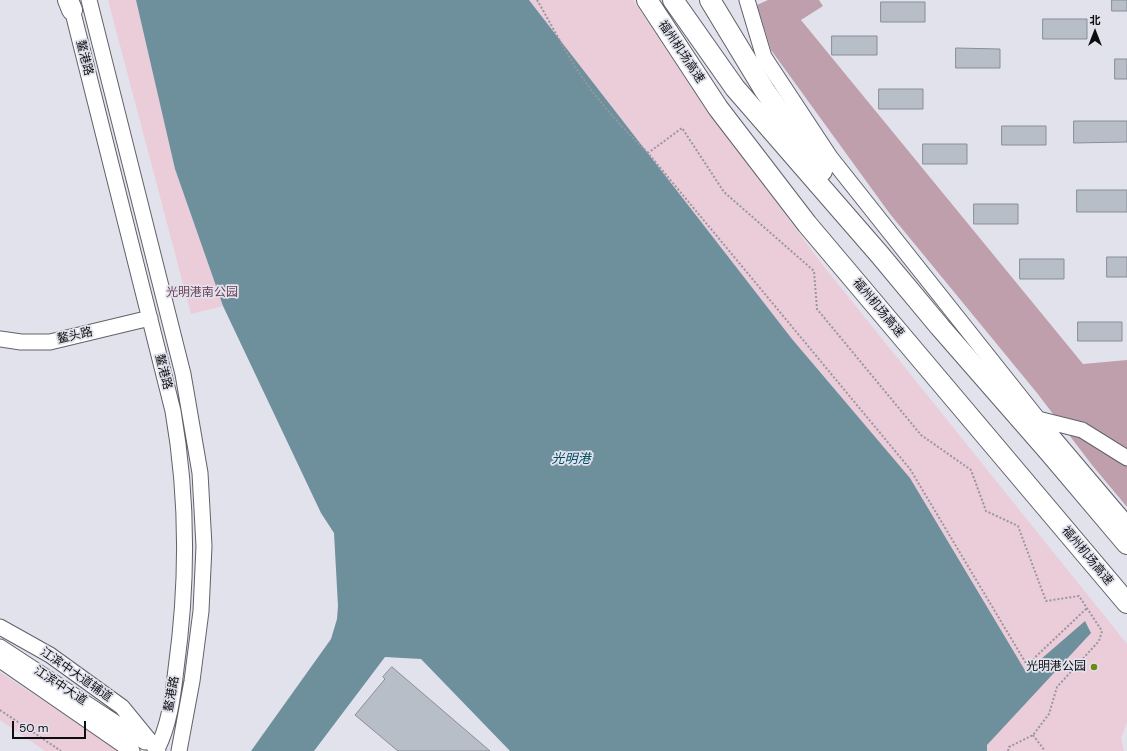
<!DOCTYPE html>
<html>
<head>
<meta charset="utf-8">
<style>
	body { margin:0 }
	#map { position:relative; width:1127px; height:751px; overflow:hidden; background:#e2e2ed; font-family:"DM Sans","Noto Sans SC",sans-serif }
	canvas { display:block }
	.north { position:absolute; left:1075px; top:12px; width:40px; height:40px; -webkit-text-stroke:3px #e2e2ed; paint-order:stroke; rotate:0deg; font-size:11px; font-weight:700; line-height:16px; text-align:center; color:#0d0d10 }
	.north::after { content:''; display:block; margin:auto; width:14px; height:18px; background:#0d0d10; clip-path:polygon(50% 0,100% 100%,50% 72%,0 100%) }
	.scale { position:absolute; left:12px; top:721px; width:74px; height:18px; box-sizing:border-box; border:2px solid #0d0d10; border-top:0; padding-left:5px; font-size:12px; line-height:14px; white-space:nowrap; color:#0d0d10; -webkit-text-stroke:3px #e2e2ed; paint-order:stroke }
</style>
</head>
<body>
<div id="map">
<canvas width="1127" height="751"></canvas>
<div class="north">北</div>
<div class="scale">50 m</div>
</div>
<script>
const g = document.querySelector('canvas').getContext('2d');
g.lineJoin = 'round';
function fillPath(path, color) { g.fillStyle = color; g.fill(path, 'evenodd'); }
function stroke(path, color, width, dash) { g.strokeStyle = color; g.lineWidth = width; g.lineCap = dash ? 'butt' : 'round'; g.setLineDash(dash || []); g.stroke(path); }
function write(font, color, halo, rows, align = 'center') {
  g.font = font + ' "DM Sans","Noto Sans SC",sans-serif'; g.lineWidth = 3.5; g.setLineDash([]); g.textBaseline = 'middle'; g.strokeStyle = halo; g.fillStyle = color; for (const [text, x, y, turn = 0] of rows) {
    g.save(); g.translate(x, y); g.rotate((+turn || 0) * Math.PI / 180); g.textAlign = isNaN(turn) ? turn : align; if (halo) g.strokeText(text, 0, 0); g.fillText(text, 0, 0); g.restore();
  }
}
fillPath(new Path2D(`
	M 108,0 L 136,0 L 175,169 L 223,306 L 191,314 Z
	M 529,0 L 633,0 L 699,99 L 822,264 L 1127,644 L 1127,723 L 1121,738 L 1124,751 L 987,751 L 987,745 L 1085,621 L 1026,672 L 910,478 L 792,339 Z
	M 0,672 L 119,751 L 45,751 L 0,720 Z`), '#ebccd9');
fillPath(new Path2D(`
	M 768,0 L 819,0 L 823,6 L 801,20 L 1083,364 L 1127,360 L 1127,507 L 1092,465 L 1037,393 L 890,214 L 771,50 L 757,5 Z`), '#c09fac');
fillPath(new Path2D(`
	M 136,0 L 529,0 L 792,339 L 910,478 L 1026,672 L 1085,621 L 1091,633 L 987,745 L 987,751 L 510,751 L 421,659 L 385,657 L 314,751 L 251,751 L 331,639 L 337,619 L 338,606 L 334,533 L 321,513 L 223,306 L 175,169 Z`), '#6d909c');
const building = new Path2D(`
	M 1112,0 L 1127,0 L 1127,11 L 1112,11 Z
	M 881,2 L 925,2 L 925,22 L 881,22 Z
	M 1043,19 L 1087,19 L 1087,39 L 1043,39 Z
	M 832,36 L 877,36 L 877,55 L 832,55 Z
	M 956,48 L 1000,49 L 1000,68 L 956,68 Z
	M 1115,59 L 1127,59 L 1127,79 L 1115,79 Z
	M 879,89 L 923,89 L 923,109 L 879,109 Z
	M 1074,121 L 1127,121 L 1127,142 L 1074,143 Z
	M 1002,126 L 1046,126 L 1046,145 L 1002,145 Z
	M 923,144 L 967,144 L 967,164 L 923,164 Z
	M 1077,190 L 1127,190 L 1127,212 L 1077,212 Z
	M 974,204 L 1018,204 L 1018,224 L 974,224 Z
	M 1107,257 L 1127,257 L 1127,277 L 1107,277 Z
	M 1020,259 L 1064,259 L 1064,279 L 1020,279 Z
	M 1078,322 L 1122,322 L 1122,341 L 1078,341 Z
	M 392,667 L 490,751 L 398,751 L 355,715 L 385,679 L 383,677 Z`);
fillPath(building, '#b8bec7');
stroke(building, '#878e96', 1);
const secondary = new Path2D(`
	M 89,0 L 183,374 L 200,473 L 204,546 L 201,611 L 192,681 L 179,751
	M 747,0 L 764,57 L 830,157 L 1038,419 L 1127,524
	M 70,1 L 173,411 C 188,497 188,582 176,669 C 173,696 169,727 156,751
	M 0,339 L 21,342 L 50,342 L 150,318
	M 1038,419 L 1082,430 L 1127,458
	M 0,627 L 50,655 L 122,707 L 158,751
	M 0,647 L 145,742
	M 0,660 L 132,751`);
const highway = new Path2D(`
	M 68,0 L 72,10
	M 647,0 L 718,108 L 807,224 L 1127,603
	M 673,0 L 735,88 L 880,255 L 940,327 L 1050,453 L 1127,544
	M 710,0 L 765,91 L 822,171`);
stroke(secondary, '#61616a', 17);
stroke(highway, '#61616a', 22);
stroke(new Path2D(`
	M 537,0 C 547,17 557,36 567,53 C 588,90 617,123 648,153
	M 0,710 L 61,751
	M 1033,735 L 1045,751
	M 1008,751 L 1009,747 L 1033,735 L 1049,714 L 1057,687 L 1099,641 L 1102,631 L 1079,596 L 1046,601 L 1018,526 L 986,511 L 971,470 L 921,435 L 817,309 L 814,271 L 724,192 L 682,128 L 648,153 L 910,469 L 1027,665 L 1087,608`), '#97979f', 2, [2, 2]);
stroke(secondary, '#fff', 15);
stroke(highway, '#fff', 20);
for (const [x, y, r, color] of [
	[1094,667,4,"#6a8c11"]
]) { const dot = new Path2D(); dot.arc(x, y, r, 0, 2 * Math.PI); g.fillStyle = color; g.fill(dot); stroke(dot, '#e2e2ed', 1.5); }
write('12px', '#0d0d10', '#e2e2ed', [
	["福州机场高速",681,52,56],
	["鳌港路",84,58,76],
	["福州机场高速",878,308,50],
	["鳌头路",75,336,-13],
	["鳌港路",163,372,76],
	["福州机场高速",1087,556,50],
	["江滨中大道辅道",76,675,35],
	["江滨中大道",60,686,33],
	["鳌港路",172,694,-80]
]);
write('12px', '#6b3c52', '#e2e2ed', [
	["光明港南公园",202,293]
]);
write('12px', '#0d0d10', '#e2e2ed', [
	["光明港公园",1086,667]
], 'right');
write('italic 13px', '#014e62', '#e2e2ed', [
	["光明港",571,460]
]);
</script>
</body>
</html>
